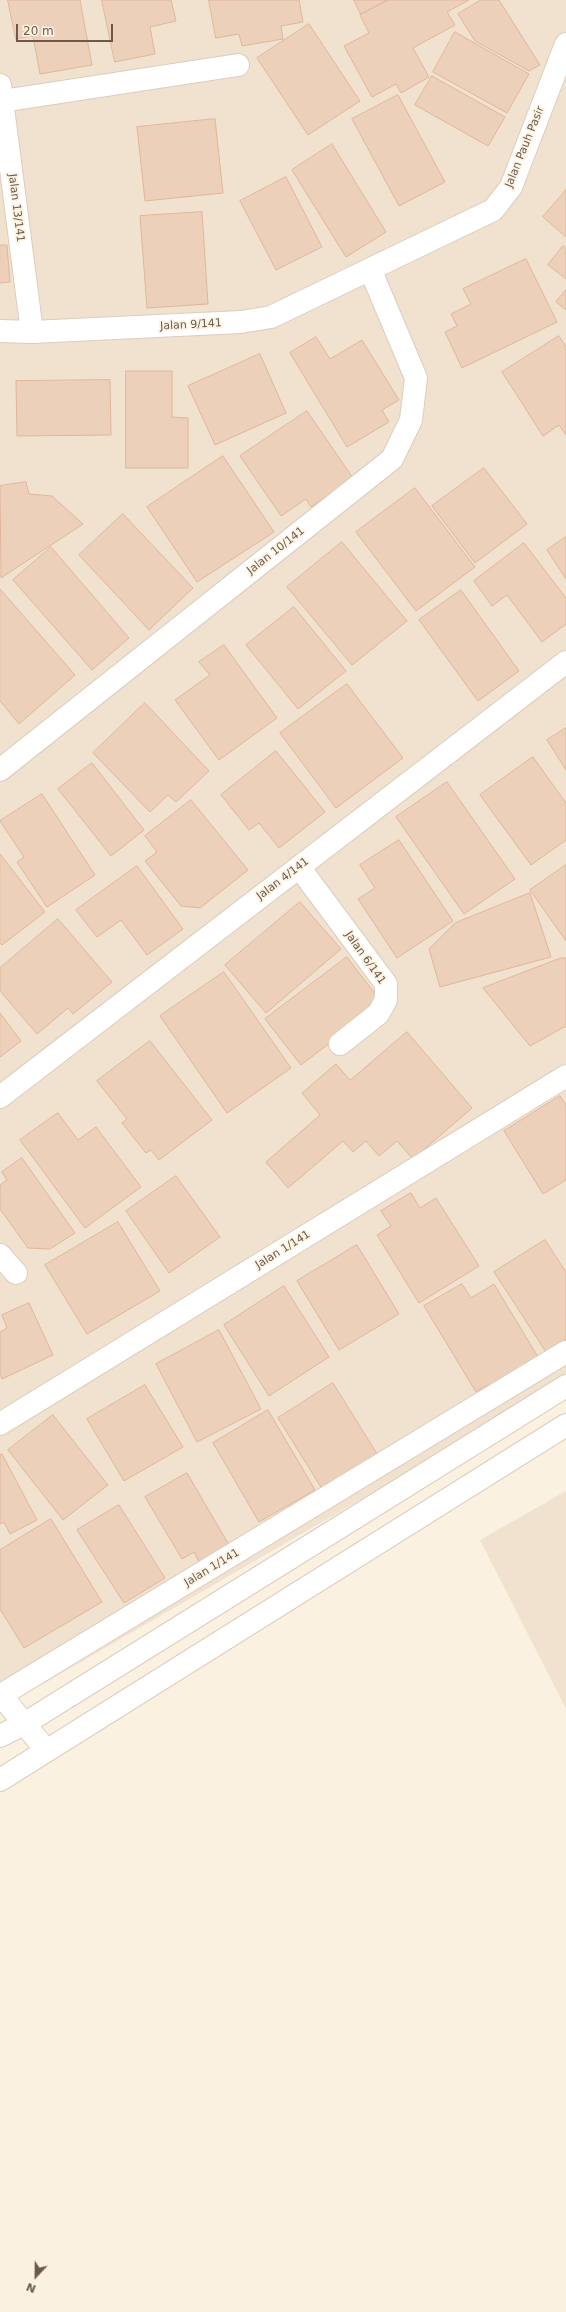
<!DOCTYPE html>
<html>
<head>
<meta charset="utf-8">
<style>
	body { margin:0 }
	#map { position:relative; width:566px; height:2312px; overflow:hidden; background:#faf1e0; font-family:"DejaVu Sans",sans-serif }
	canvas { display:block }
	.north { position:absolute; left:16px; top:2256px; width:40px; height:40px; -webkit-text-stroke:3px #fdf5e5; paint-order:stroke; rotate:202deg; font-size:11px; font-weight:700; line-height:16px; text-align:center; color:#6e584a }
	.north::after { content:''; display:block; margin:auto; width:14px; height:18px; background:#6e584a; clip-path:polygon(50% 0,100% 100%,50% 72%,0 100%) }
	.scale { position:absolute; left:16px; top:24px; width:97px; height:18px; box-sizing:border-box; border:2px solid #6e584a; border-top:0; padding-left:5px; font-size:12px; line-height:14px; white-space:nowrap; color:#6e584a; -webkit-text-stroke:3px #fdf5e5; paint-order:stroke }
</style>
</head>
<body>
<div id="map">
<canvas width="566" height="2312"></canvas>
<div class="north">N</div>
<div class="scale">20 m</div>
</div>
<script>
const g = document.querySelector('canvas').getContext('2d');
g.lineJoin = 'round';
function fillPath(path, color) { g.fillStyle = color; g.fill(path, 'evenodd'); }
function stroke(path, color, width, dash) { g.strokeStyle = color; g.lineWidth = width; g.lineCap = dash ? 'butt' : 'round'; g.setLineDash(dash || []); g.stroke(path); }
function write(font, color, halo, rows, align = 'center') {
  g.font = font + ' "DejaVu Sans",sans-serif'; g.lineWidth = 4; g.setLineDash([]); g.textBaseline = 'middle'; g.strokeStyle = halo; g.fillStyle = color; for (const [text, x, y, turn = 0] of rows) {
    g.save(); g.translate(x, y); g.rotate((+turn || 0) * Math.PI / 180); g.textAlign = isNaN(turn) ? turn : align; if (halo) g.strokeText(text, 0, 0); g.fillText(text, 0, 0); g.restore();
  }
}
fillPath(new Path2D(`
	M 0,0 L 566,0 L 566,1377 L 518,1408 L 0,1709 Z
	M 566,1491 L 566,1709 L 480,1540 Z`), '#f1e2cf');
const building = new Path2D(`
	M 8,0 L 80,0 L 92,65 L 40,74 L 33,36 L 16,39 Z
	M 102,0 L 171,0 L 176,21 L 150,27 L 155,54 L 115,62 Z
	M 209,0 L 299,0 L 303,22 L 281,26 L 283,39 L 242,46 L 239,34 L 216,38 Z
	M 354,0 L 388,0 L 361,14 Z
	M 388,0 L 469,0 L 447,12 L 455,25 L 413,48 L 429,77 L 401,93 L 396,84 L 372,97 L 344,46 L 369,33 L 360,15 Z
	M 481,0 L 499,0 L 540,65 L 529,71 L 475,41 L 458,14 Z
	M 309,24 L 360,101 L 308,135 L 257,58 Z
	M 455,32 L 529,74 L 507,113 L 433,72 Z
	M 432,76 L 505,117 L 488,146 L 415,105 Z
	M 398,95 L 445,182 L 399,206 L 352,119 Z
	M 215,119 L 223,193 L 145,201 L 137,127 Z
	M 332,144 L 386,232 L 346,257 L 292,170 Z
	M 286,177 L 322,247 L 276,270 L 240,201 Z
	M 566,190 L 566,237 L 543,217 Z
	M 202,212 L 208,304 L 147,308 L 140,216 Z
	M 0,245 L 7,245 L 10,282 L 0,283 Z
	M 563,246 L 566,248 L 566,279 L 548,265 Z
	M 526,259 L 557,322 L 462,368 L 445,332 L 457,326 L 451,314 L 471,304 L 463,289 Z
	M 566,290 L 566,310 L 556,302 Z
	M 559,336 L 566,347 L 566,435 L 559,425 L 543,436 L 502,372 Z
	M 316,337 L 330,359 L 362,340 L 399,400 L 382,410 L 389,422 L 347,447 L 290,353 Z
	M 260,354 L 286,413 L 215,445 L 188,386 Z
	M 126,371 L 172,371 L 172,417 L 188,418 L 188,468 L 126,468 Z
	M 110,380 L 111,435 L 17,436 L 16,381 Z
	M 307,411 L 353,478 L 311,507 L 306,499 L 281,516 L 240,456 Z
	M 223,456 L 274,532 L 197,582 L 147,507 Z
	M 484,468 L 527,524 L 475,563 L 432,506 Z
	M 26,482 L 29,494 L 52,496 L 83,524 L 1,578 L 0,486 Z
	M 415,488 L 475,567 L 416,611 L 356,532 Z
	M 123,514 L 193,588 L 149,630 L 79,555 Z
	M 566,537 L 566,579 L 547,550 Z
	M 342,542 L 407,621 L 352,665 L 287,587 Z
	M 524,543 L 566,598 L 566,624 L 542,642 L 507,595 L 492,606 L 474,581 Z
	M 51,547 L 129,638 L 92,670 L 13,580 Z
	M 0,589 L 75,675 L 19,724 L 0,701 Z
	M 461,590 L 519,671 L 478,701 L 419,620 Z
	M 294,607 L 346,671 L 298,709 L 246,645 Z
	M 224,645 L 277,718 L 219,760 L 175,700 L 210,675 L 199,662 Z
	M 347,684 L 403,758 L 336,808 L 280,733 Z
	M 145,703 L 209,771 L 176,802 L 168,795 L 150,812 L 93,753 Z
	M 566,728 L 566,770 L 547,740 Z
	M 276,751 L 325,812 L 279,848 L 259,823 L 249,830 L 221,795 Z
	M 533,757 L 566,803 L 566,840 L 531,865 L 480,795 Z
	M 92,763 L 144,830 L 111,856 L 58,789 Z
	M 447,782 L 515,879 L 464,914 L 396,817 Z
	M 42,794 L 95,875 L 47,907 L 17,862 L 24,857 L 0,821 Z
	M 191,800 L 248,870 L 200,908 L 181,906 L 145,861 L 157,852 L 145,836 Z
	M 399,840 L 453,921 L 397,958 L 358,899 L 375,888 L 360,865 Z
	M 0,854 L 45,912 L 2,945 L 0,943 Z
	M 566,865 L 566,941 L 530,890 Z
	M 137,866 L 183,929 L 147,955 L 121,920 L 97,937 L 76,910 Z
	M 530,893 L 551,957 L 440,987 L 429,949 L 455,923 Z
	M 300,902 L 341,949 L 266,1013 L 225,965 Z
	M 58,919 L 112,982 L 73,1014 L 68,1008 L 37,1034 L 0,991 L 0,968 Z
	M 347,957 L 382,1003 L 301,1065 L 265,1019 Z
	M 561,958 L 566,958 L 566,1026 L 530,1046 L 483,988 Z
	M 224,972 L 291,1068 L 227,1113 L 160,1016 Z
	M 0,1013 L 21,1041 L 0,1057 Z
	M 407,1032 L 472,1108 L 413,1159 L 397,1141 L 379,1156 L 366,1141 L 353,1152 L 343,1141 L 288,1188 L 266,1162 L 320,1115 L 302,1093 L 336,1064 L 350,1080 Z
	M 150,1041 L 212,1120 L 159,1160 L 151,1150 L 146,1153 L 122,1123 L 127,1119 L 97,1081 Z
	M 560,1096 L 566,1105 L 566,1180 L 543,1194 L 504,1131 Z
	M 58,1113 L 78,1140 L 96,1127 L 141,1187 L 85,1228 L 20,1140 Z
	M 22,1158 L 75,1233 L 50,1249 L 28,1248 L 0,1209 L 0,1185 L 7,1180 L 2,1172 Z
	M 176,1176 L 220,1237 L 169,1273 L 126,1211 Z
	M 411,1193 L 420,1208 L 436,1198 L 479,1266 L 419,1303 L 377,1235 L 391,1226 L 381,1211 Z
	M 118,1222 L 160,1291 L 87,1334 L 45,1265 Z
	M 545,1240 L 566,1272 L 566,1339 L 546,1352 L 494,1272 Z
	M 357,1245 L 399,1314 L 339,1350 L 297,1281 Z
	M 462,1284 L 471,1298 L 494,1284 L 541,1362 L 491,1392 L 487,1385 L 476,1392 L 424,1306 Z
	M 284,1286 L 329,1357 L 269,1396 L 224,1325 Z
	M 29,1303 L 53,1355 L 2,1379 L 0,1374 L 0,1332 L 7,1328 L 2,1315 Z
	M 219,1330 L 261,1409 L 197,1442 L 156,1364 Z
	M 333,1383 L 379,1457 L 324,1492 L 278,1418 Z
	M 145,1385 L 183,1447 L 124,1481 L 87,1419 Z
	M 268,1410 L 315,1490 L 259,1522 L 213,1443 Z
	M 53,1415 L 108,1485 L 63,1520 L 8,1450 Z
	M 2,1454 L 37,1520 L 10,1534 L 4,1522 L 0,1524 L 0,1455 Z
	M 187,1473 L 229,1545 L 199,1562 L 194,1552 L 182,1559 L 145,1497 Z
	M 119,1505 L 165,1578 L 124,1603 L 77,1530 Z
	M 51,1519 L 102,1602 L 24,1648 L 0,1609 L 0,1550 Z`);
fillPath(building, '#edd0ba');
stroke(building, '#dfb79b', 1);
const minor = new Path2D(`
	M 0,85 L 32,332
	M 2,101 L 238,65
	M 0,331 L 32,332 L 241,322 L 271,317 L 493,210 L 511,187 L 566,44
	M 0,770 L 392,459 L 411,420 L 416,378 L 370,269
	M 299,867 L 386,984 L 386,1000 L 378,1014 L 340,1044
	M 0,1097 L 566,662
	M 0,1255 L 16,1273
	M 0,1424 L 566,1076
	M 0,1694 L 46,1750
	M 1,1695 L 566,1352
	M 0,1736 L 24,1724 L 566,1386
	M 0,1780 L 566,1425`);
stroke(minor, '#ddcdbd', 24);
stroke(minor, '#fff', 22);
write('11px', '#6e584a', '#fdf5e5', [
	["Jalan Pauh Pasir",525,147,-68],
	["Jalan 13/141",16,208,83],
	["Jalan 9/141",191,325,-3],
	["Jalan 10/141",276,551,-38],
	["Jalan 4/141",283,879,-37],
	["Jalan 6/141",365,958,55],
	["Jalan 1/141",283,1250,-32],
	["Jalan 1/141",212,1568,-31]
]);
</script>
</body>
</html>
